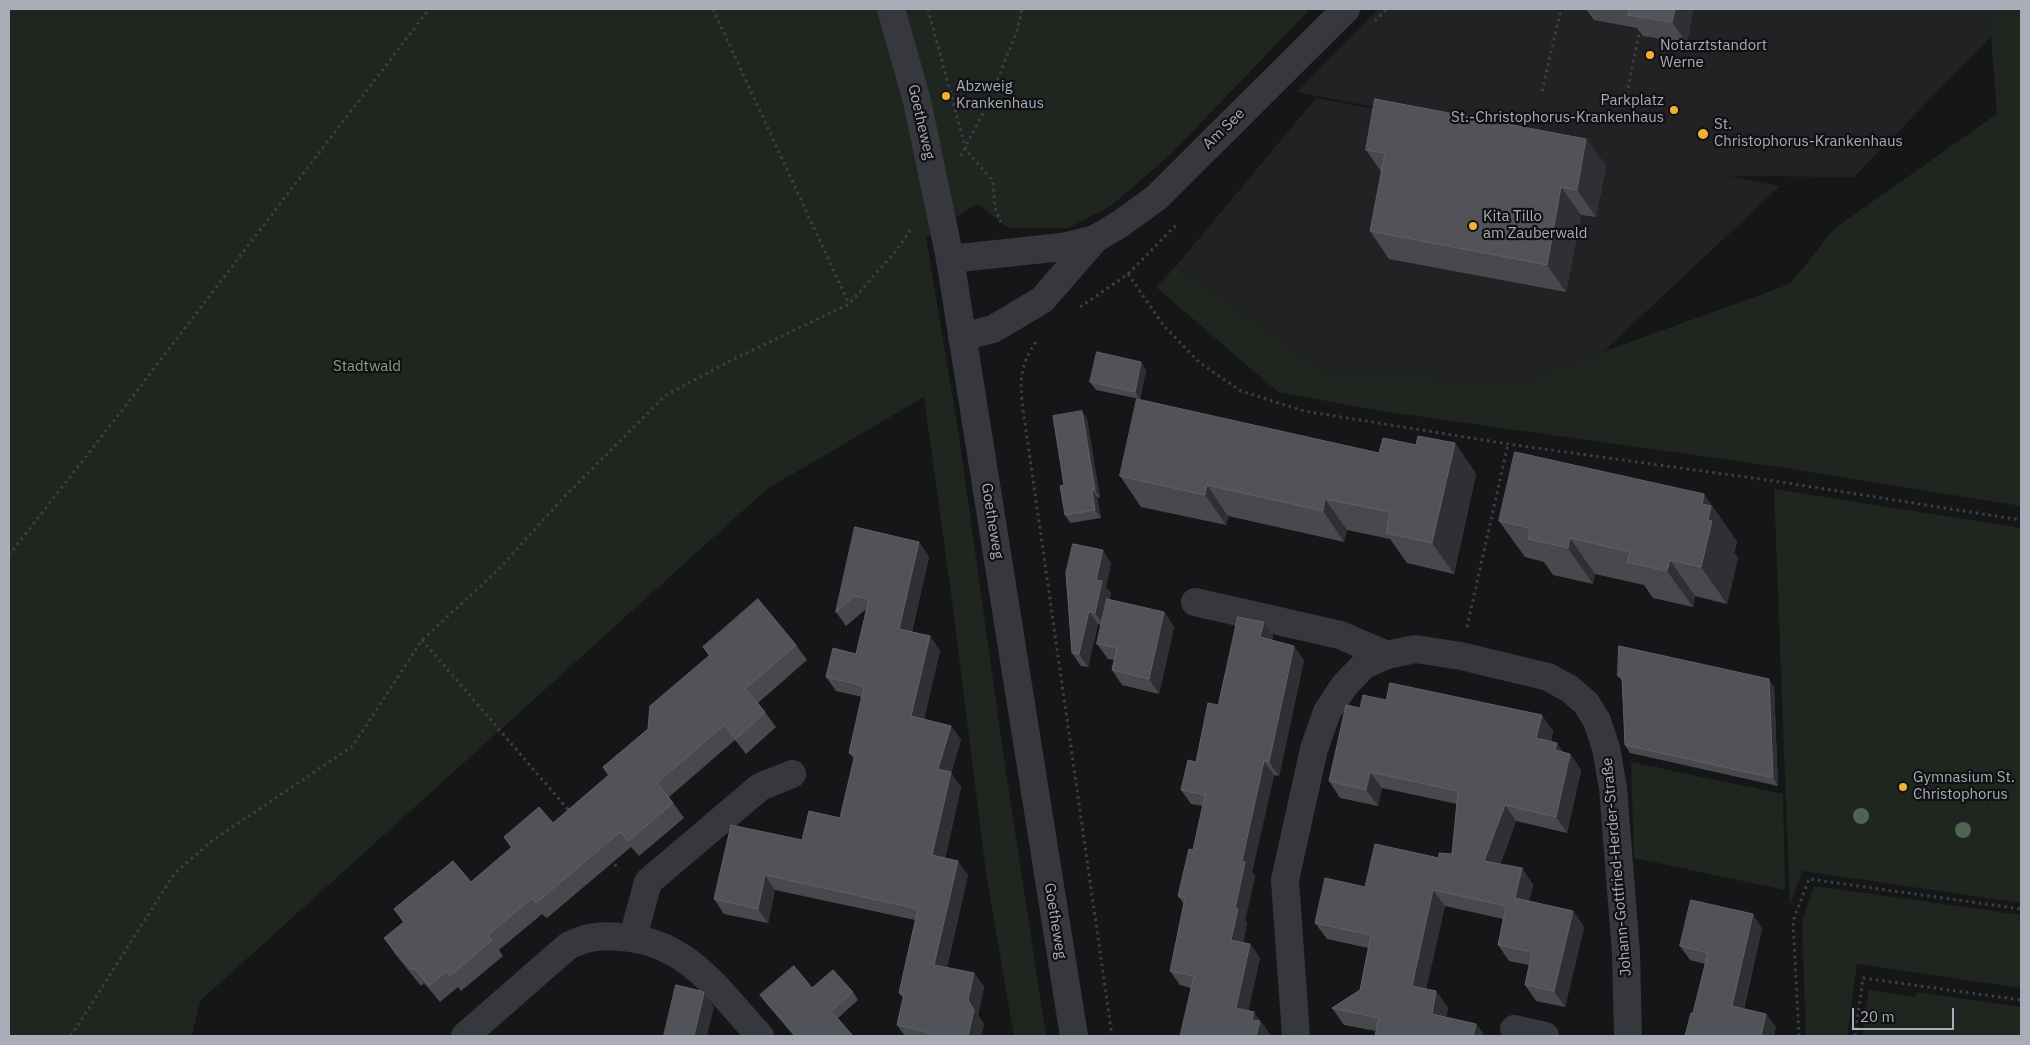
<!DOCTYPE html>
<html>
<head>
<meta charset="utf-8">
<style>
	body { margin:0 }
	#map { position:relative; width:2030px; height:1045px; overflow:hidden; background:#161618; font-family:"IBM Plex Sans",sans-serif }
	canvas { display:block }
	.frame { position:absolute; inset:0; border:10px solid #a8adb8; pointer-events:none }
	.scale { position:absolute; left:1852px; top:1008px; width:102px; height:22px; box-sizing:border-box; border:2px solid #a8adb8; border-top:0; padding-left:6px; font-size:15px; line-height:18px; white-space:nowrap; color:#a8adb8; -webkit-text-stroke:4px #111113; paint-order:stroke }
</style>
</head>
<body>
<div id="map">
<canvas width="2030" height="1045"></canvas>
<div class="frame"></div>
<div class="scale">20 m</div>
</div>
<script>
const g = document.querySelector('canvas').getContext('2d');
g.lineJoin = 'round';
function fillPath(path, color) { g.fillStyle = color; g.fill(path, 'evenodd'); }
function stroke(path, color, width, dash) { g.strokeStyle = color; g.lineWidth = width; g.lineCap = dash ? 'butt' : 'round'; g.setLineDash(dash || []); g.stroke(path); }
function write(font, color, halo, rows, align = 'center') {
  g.font = font + ' "IBM Plex Sans",sans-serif'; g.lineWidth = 4.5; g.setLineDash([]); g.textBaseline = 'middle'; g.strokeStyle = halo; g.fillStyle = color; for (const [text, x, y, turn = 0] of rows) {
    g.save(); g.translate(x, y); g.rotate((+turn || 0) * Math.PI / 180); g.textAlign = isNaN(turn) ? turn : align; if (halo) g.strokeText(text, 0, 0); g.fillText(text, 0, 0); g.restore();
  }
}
fillPath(new Path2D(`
	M 1378,9 L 2018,9 L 1854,177 L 1730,176 L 1780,186 L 1603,352 L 1520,382 L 1323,371 L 1176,266 L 1316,98 L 1594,150 L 1297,92 Z`), '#222225');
fillPath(new Path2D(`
	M 9,9 L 1310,9 L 1172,153 L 1112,205 L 1069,228 L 1009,228 L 977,204 L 926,237 L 958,429 L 1003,752 L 1046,1036 L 1014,1036 L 986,873 L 953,608 L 924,397 L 767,489 L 200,1001 L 192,1036 L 9,1036 Z
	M 2015,9 L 2021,9 L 2021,506 L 1772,466 L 1381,411 L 1278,392 L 1156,287 L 1176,266 L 1323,371 L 1520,382 L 1790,284 L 1835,228 L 1997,114 L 1990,22 Z
	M 1774,489 L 2021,528 L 2021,903 L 1802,871 L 1790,906 Z
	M 1631,762 L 1783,794 L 1785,890 L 1634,858 Z
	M 1814,886 L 2021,915 L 2021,988 L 1857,964 L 1847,1036 L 1806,1036 L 1802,921 Z
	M 1869,990 L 1915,997 L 1916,992 L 2021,1007 L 2021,1036 L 1863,1036 Z`), '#1e261f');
stroke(new Path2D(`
	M 713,9 L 849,304
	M 928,9 L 966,150 L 993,181 L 995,208 L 1001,223
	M 1375,21 L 1387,9
	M 1542,91 L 1561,9
	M 1624,107 L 1640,29
	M 961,156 L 988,103 L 1017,31 L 1022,9
	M 1128,274 L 1164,326 L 1200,363 L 1241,391 L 1304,411 L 1508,444 L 1774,481 L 2021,520
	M 1080,307 L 1128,274 L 1177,224
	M 1036,342 C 1021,363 1020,378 1022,402 L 1112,1036
	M 9,555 L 130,400 L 429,9
	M 1467,627 L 1508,444
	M 422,640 L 571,813
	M 611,859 L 619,870
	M 71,1036 L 174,874 L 213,840 L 353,746 L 422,640 L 498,570 L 565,496 L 666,395 L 736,358 L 849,304 L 896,251 L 911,229
	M 1799,1036 L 1793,921 L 1809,879 L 2021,909
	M 1855,1036 L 1863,978 L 2021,1000`), '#3d3f44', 3, [2.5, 4]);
stroke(new Path2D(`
	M 950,259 L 1062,247 L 1095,239 L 1120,224 L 1156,198 L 1346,9
	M 962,337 L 993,329 L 1042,300 L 1095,239
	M 1195,602 L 1340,635 L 1387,655
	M 633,937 L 648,882 L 760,787 L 792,774
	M 1514,1029 L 1545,1036
	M 465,1036 L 568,946 C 586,937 600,935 620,937 C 688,941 718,991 760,1036
	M 1296,1036 L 1285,880 L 1314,749 L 1327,712 L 1344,686 L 1364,665 L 1387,655 L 1415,649 L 1461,656 L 1548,677 L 1570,689 L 1586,703 L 1597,721 L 1606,748 L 1613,788 L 1626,953 L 1628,1036`), '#37383d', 28);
stroke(new Path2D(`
	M 891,9 L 917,101 L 950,259 L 1074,1036`), '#37383d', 28);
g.fillStyle = '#506452';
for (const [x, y] of [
	[1861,816],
	[1963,830]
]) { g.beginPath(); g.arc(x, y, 8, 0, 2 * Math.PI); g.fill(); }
fillPath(new Path2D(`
	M 1586,9 L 1693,9 L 1687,43 L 1643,36 L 1637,28 L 1594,20 Z
	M 1586,139 L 1606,166 L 1596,217 L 1581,215 L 1566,292 L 1389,259 L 1370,231 L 1382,173 L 1366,150 Z
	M 1141,362 L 1146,370 L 1140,399 L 1096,390 L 1090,382 Z
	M 1087,419 L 1100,498 L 1097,497 L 1101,518 L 1070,523 L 1065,515 L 1064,485 Z
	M 1455,443 L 1476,474 L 1454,574 L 1407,563 L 1390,539 L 1347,530 L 1344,542 L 1228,516 L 1226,525 L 1141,507 L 1120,476 L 1379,453 L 1416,445 Z
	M 1704,494 L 1737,542 L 1734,553 L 1738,558 L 1727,604 L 1695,596 L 1693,607 L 1653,598 L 1644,585 L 1595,574 L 1593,584 L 1553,575 L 1544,562 L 1525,557 L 1499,521 Z
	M 919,542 L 929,557 L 912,632 L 940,650 L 924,719 L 951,726 L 961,740 L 951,773 L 961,787 L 945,858 L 968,875 L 947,967 L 974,973 L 984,987 L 978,1015 L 984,1024 L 981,1036 L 905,1036 L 897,1025 L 903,998 L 899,993 L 915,920 L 775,890 L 768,923 L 724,914 L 714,899 L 802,840 L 840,818 L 854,759 L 849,753 L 862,697 L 836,691 L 826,677 L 856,654 L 866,610 L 865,610 L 846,626 L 836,612 Z
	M 1111,563 L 1106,587 L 1111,593 L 1109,600 L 1164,612 L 1174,627 L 1159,694 L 1122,685 L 1112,670 L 1114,660 L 1108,659 L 1097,644 L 1101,625 L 1098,624 L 1088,667 L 1081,666 L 1072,653 L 1066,573 Z
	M 1264,622 L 1273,636 L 1272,640 L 1304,660 L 1279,776 L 1274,775 L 1252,872 L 1255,876 L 1245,920 L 1247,923 L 1243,943 L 1250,944 L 1260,958 L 1248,1011 L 1264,1026 L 1270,1035 L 1270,1036 L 1180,1036 L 1191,988 L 1180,985 L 1170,971 L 1184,904 L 1178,896 L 1193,850 L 1203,806 L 1191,804 L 1181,790 L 1196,762 L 1218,705 Z
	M 796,645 L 807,660 L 758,703 L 765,712 L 776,727 L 746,754 L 735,740 L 669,797 L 684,818 L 639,856 L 631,847 L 547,918 L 542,914 L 499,950 L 503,956 L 461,991 L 458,987 L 440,1002 L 424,983 L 421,986 L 395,954 L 384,938 L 404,923 L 394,909 L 471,882 L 511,848 L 504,837 L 553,823 L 608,775 L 603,767 L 648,729 L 709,656 L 703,647 Z
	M 1618,676 L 1774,687 L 1778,786 L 1630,753 L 1625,745 L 1623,682 Z
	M 1386,700 L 1553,731 L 1551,741 L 1564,753 L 1570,754 L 1581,770 L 1567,833 L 1516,821 L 1500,864 L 1522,868 L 1533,885 L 1529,901 L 1573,911 L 1584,927 L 1565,1007 L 1536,1001 L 1525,985 L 1529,965 L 1509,961 L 1498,945 L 1503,919 L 1445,906 L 1426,989 L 1436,991 L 1448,1008 L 1446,1017 L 1476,1024 L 1485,1036 L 1375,1036 L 1376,1031 L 1344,1025 L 1332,1008 L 1360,990 L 1368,948 L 1327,939 L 1315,923 L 1365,887 L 1439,858 L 1452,854 L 1457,804 L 1382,788 L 1378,806 L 1340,798 L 1329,781 L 1360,708 Z
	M 1762,928 L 1744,1009 L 1766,1014 L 1776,1027 L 1693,1013 L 1705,964 L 1690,960 L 1680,946 Z
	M 812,988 L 853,992 L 858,1000 L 838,1018 L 853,1036 L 794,1036 L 766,1003 L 760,995 Z`), '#47494d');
fillPath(new Path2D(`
	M 1675,9 L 1693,9 L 1687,43 L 1672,22 Z
	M 1586,139 L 1606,166 L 1596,217 L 1577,190 Z
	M 1561,187 L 1581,215 L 1566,292 L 1547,265 Z
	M 1141,362 L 1146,370 L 1140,399 L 1135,392 Z
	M 1082,411 L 1087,419 L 1100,498 L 1095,490 Z
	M 1455,443 L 1476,474 L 1454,574 L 1432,543 Z
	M 1207,485 L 1228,516 L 1226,525 L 1205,495 Z
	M 1092,489 L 1097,497 L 1101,518 L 1095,510 Z
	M 1704,494 L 1737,542 L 1734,553 L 1738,558 L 1727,604 L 1701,567 L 1708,520 L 1702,504 Z
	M 1325,499 L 1347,530 L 1344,542 L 1323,511 Z
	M 1570,538 L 1595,574 L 1593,584 L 1568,548 Z
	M 919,542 L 929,557 L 909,644 L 899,629 Z
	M 1103,550 L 1111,563 L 1106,587 L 1111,593 L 1104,626 L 1095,613 L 1096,580 Z
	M 1670,560 L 1695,596 L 1693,607 L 1667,571 Z
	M 1089,611 L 1098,624 L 1088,667 L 1079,654 Z
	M 1164,612 L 1174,627 L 1159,694 L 1149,679 Z
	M 1264,622 L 1273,636 L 1270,651 L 1260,637 Z
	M 930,636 L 940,650 L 921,730 L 911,716 Z
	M 1294,646 L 1304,660 L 1279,776 L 1269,762 Z
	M 1769,679 L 1774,687 L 1778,786 L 1773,778 Z
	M 1542,715 L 1553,731 L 1547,754 L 1536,738 Z
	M 951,726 L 961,740 L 951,773 L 961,787 L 942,869 L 932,855 L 938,769 Z
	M 1557,743 L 1568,759 L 1555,750 Z
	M 1570,754 L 1581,770 L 1567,833 L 1556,817 Z
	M 1264,761 L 1274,775 L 1252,872 L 1255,876 L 1245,920 L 1247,923 L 1241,954 L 1231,940 L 1242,861 Z
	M 1370,772 L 1382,788 L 1378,806 L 1366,790 Z
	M 1505,805 L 1516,821 L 1496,877 L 1484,861 Z
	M 958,861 L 968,875 L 944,979 L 934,965 Z
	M 1522,868 L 1533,885 L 1526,915 L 1515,898 Z
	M 765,875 L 775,890 L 768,923 L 758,909 Z
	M 1433,890 L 1445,906 L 1423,1002 L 1412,986 Z
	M 1573,911 L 1584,927 L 1565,1007 L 1554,991 Z
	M 1753,914 L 1762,928 L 1741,1020 L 1732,1006 Z
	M 1250,944 L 1260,958 L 1246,1022 L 1236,1008 Z
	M 974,973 L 984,987 L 978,1015 L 984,1024 L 981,1036 L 968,1036 L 968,1000 Z
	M 1436,991 L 1448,1008 L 1443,1030 L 1432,1014 Z
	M 704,993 L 714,1007 L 707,1036 L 694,1036 Z
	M 1254,1012 L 1264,1026 L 1270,1036 L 1256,1036 L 1252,1020 Z
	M 1766,1014 L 1776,1027 L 1774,1036 L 1761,1036 Z
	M 1476,1024 L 1485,1036 L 1473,1036 Z`), '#2f3033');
const building = new Path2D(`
	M 1630,9 L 1675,9 L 1672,22 L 1628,15 Z
	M 1375,99 L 1586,139 L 1577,190 L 1561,187 L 1547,265 L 1370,231 L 1385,153 L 1366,150 Z
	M 1097,352 L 1141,362 L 1135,392 L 1090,382 Z
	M 1137,399 L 1379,453 L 1383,438 L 1416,445 L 1418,436 L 1455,443 L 1432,543 L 1386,533 L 1390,512 L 1325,499 L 1323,511 L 1207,485 L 1205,495 L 1120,476 Z
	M 1082,411 L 1095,490 L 1092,489 L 1095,510 L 1065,515 L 1060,486 L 1064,485 L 1053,416 Z
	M 1515,452 L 1704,494 L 1702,504 L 1711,506 L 1708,520 L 1712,521 L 1701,567 L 1670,560 L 1667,571 L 1627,562 L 1630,552 L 1570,538 L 1568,548 L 1528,539 L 1530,528 L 1499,521 Z
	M 855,527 L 919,542 L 899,629 L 930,636 L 911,716 L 951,726 L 938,769 L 951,772 L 932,855 L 958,861 L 934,965 L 974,973 L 968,1000 L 974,1010 L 968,1036 L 930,1036 L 930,1033 L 897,1025 L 904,994 L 899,993 L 918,909 L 765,875 L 758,909 L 714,899 L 731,825 L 802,840 L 809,811 L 840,818 L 855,754 L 849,753 L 864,686 L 826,677 L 833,648 L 856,654 L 869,599 L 855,596 L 836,612 Z
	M 1073,544 L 1103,550 L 1096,580 L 1102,581 L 1095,613 L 1089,611 L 1079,654 L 1072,653 L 1066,573 Z
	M 758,599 L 796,645 L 745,689 L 765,712 L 736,739 L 724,725 L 657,783 L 673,803 L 628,841 L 620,832 L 536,903 L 532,898 L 488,935 L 492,940 L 450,976 L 447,971 L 429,986 L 414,968 L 411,970 L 384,938 L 404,922 L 394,909 L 453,861 L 471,882 L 512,847 L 504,837 L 539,807 L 553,823 L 609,775 L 603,767 L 648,729 L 650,706 L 710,655 L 703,647 Z
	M 1107,599 L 1164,612 L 1149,679 L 1112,670 L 1117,648 L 1097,644 Z
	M 1238,617 L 1264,622 L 1260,637 L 1294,646 L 1269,762 L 1264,761 L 1242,861 L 1245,862 L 1235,909 L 1238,909 L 1231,940 L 1250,944 L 1236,1008 L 1254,1012 L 1252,1020 L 1260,1021 L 1256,1036 L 1180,1036 L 1194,976 L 1170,971 L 1185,898 L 1178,896 L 1189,849 L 1193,850 L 1205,795 L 1181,790 L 1188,760 L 1196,762 L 1208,703 L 1218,705 Z
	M 1619,646 L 1769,679 L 1773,778 L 1625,745 L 1622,677 L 1618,676 Z
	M 1390,683 L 1542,715 L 1536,738 L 1557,743 L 1555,750 L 1570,754 L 1556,817 L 1505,805 L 1484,861 L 1522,868 L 1515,898 L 1573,911 L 1554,991 L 1525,985 L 1532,952 L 1498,945 L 1506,906 L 1433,890 L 1412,986 L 1436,991 L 1432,1014 L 1476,1024 L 1473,1036 L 1375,1036 L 1379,1018 L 1332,1008 L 1360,990 L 1371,935 L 1315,923 L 1325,878 L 1365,887 L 1375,844 L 1439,858 L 1439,853 L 1452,854 L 1458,791 L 1370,772 L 1366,790 L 1329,781 L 1346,705 L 1360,708 L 1363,695 L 1386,700 Z
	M 1691,900 L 1753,914 L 1732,1006 L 1766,1014 L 1761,1036 L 1685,1036 L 1691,1013 L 1693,1013 L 1708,953 L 1680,946 Z
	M 794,966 L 812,988 L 833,970 L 853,992 L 831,1011 L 852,1035 L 850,1036 L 796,1036 L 760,995 Z
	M 676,985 L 701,991 L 704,993 L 694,1036 L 664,1036 Z`);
fillPath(building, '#525359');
stroke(building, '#5f6168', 1);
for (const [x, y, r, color] of [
	[1650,55,5,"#f2b134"],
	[946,96,5,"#f2b134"],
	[1674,110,5,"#f2b134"],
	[1703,134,6,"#f2b134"],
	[1473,226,5,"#f2b134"],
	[1903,787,5,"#f2b134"]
]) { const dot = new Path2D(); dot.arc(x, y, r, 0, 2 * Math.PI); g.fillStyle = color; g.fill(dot); stroke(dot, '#111113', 2); }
write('15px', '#a8adb8', '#111113', [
	["Notarztstandort",1660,46],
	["Werne",1660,63],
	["Abzweig",956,87],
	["Krankenhaus",956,104],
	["Parkplatz",1664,101,"right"],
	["St.-Christophorus-Krankenhaus",1664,118,"right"],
	["St.",1714,125],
	["Christophorus-Krankenhaus",1714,142],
	["Kita Tillo",1483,217],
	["am Zauberwald",1483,234],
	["Gymnasium St.",1913,778],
	["Christophorus",1913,795]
], 'left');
write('15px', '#a8adb8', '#111113', [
	["Goetheweg",921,122,77],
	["Am See",1224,129,-44],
	["Goetheweg",992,521,81],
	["Johann-Gottfried-Herder-Straße",1617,867,-95],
	["Goetheweg",1055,921,81]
]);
write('15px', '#7fa381', '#111113', [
	["Stadtwald",367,367]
]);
</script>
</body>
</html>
